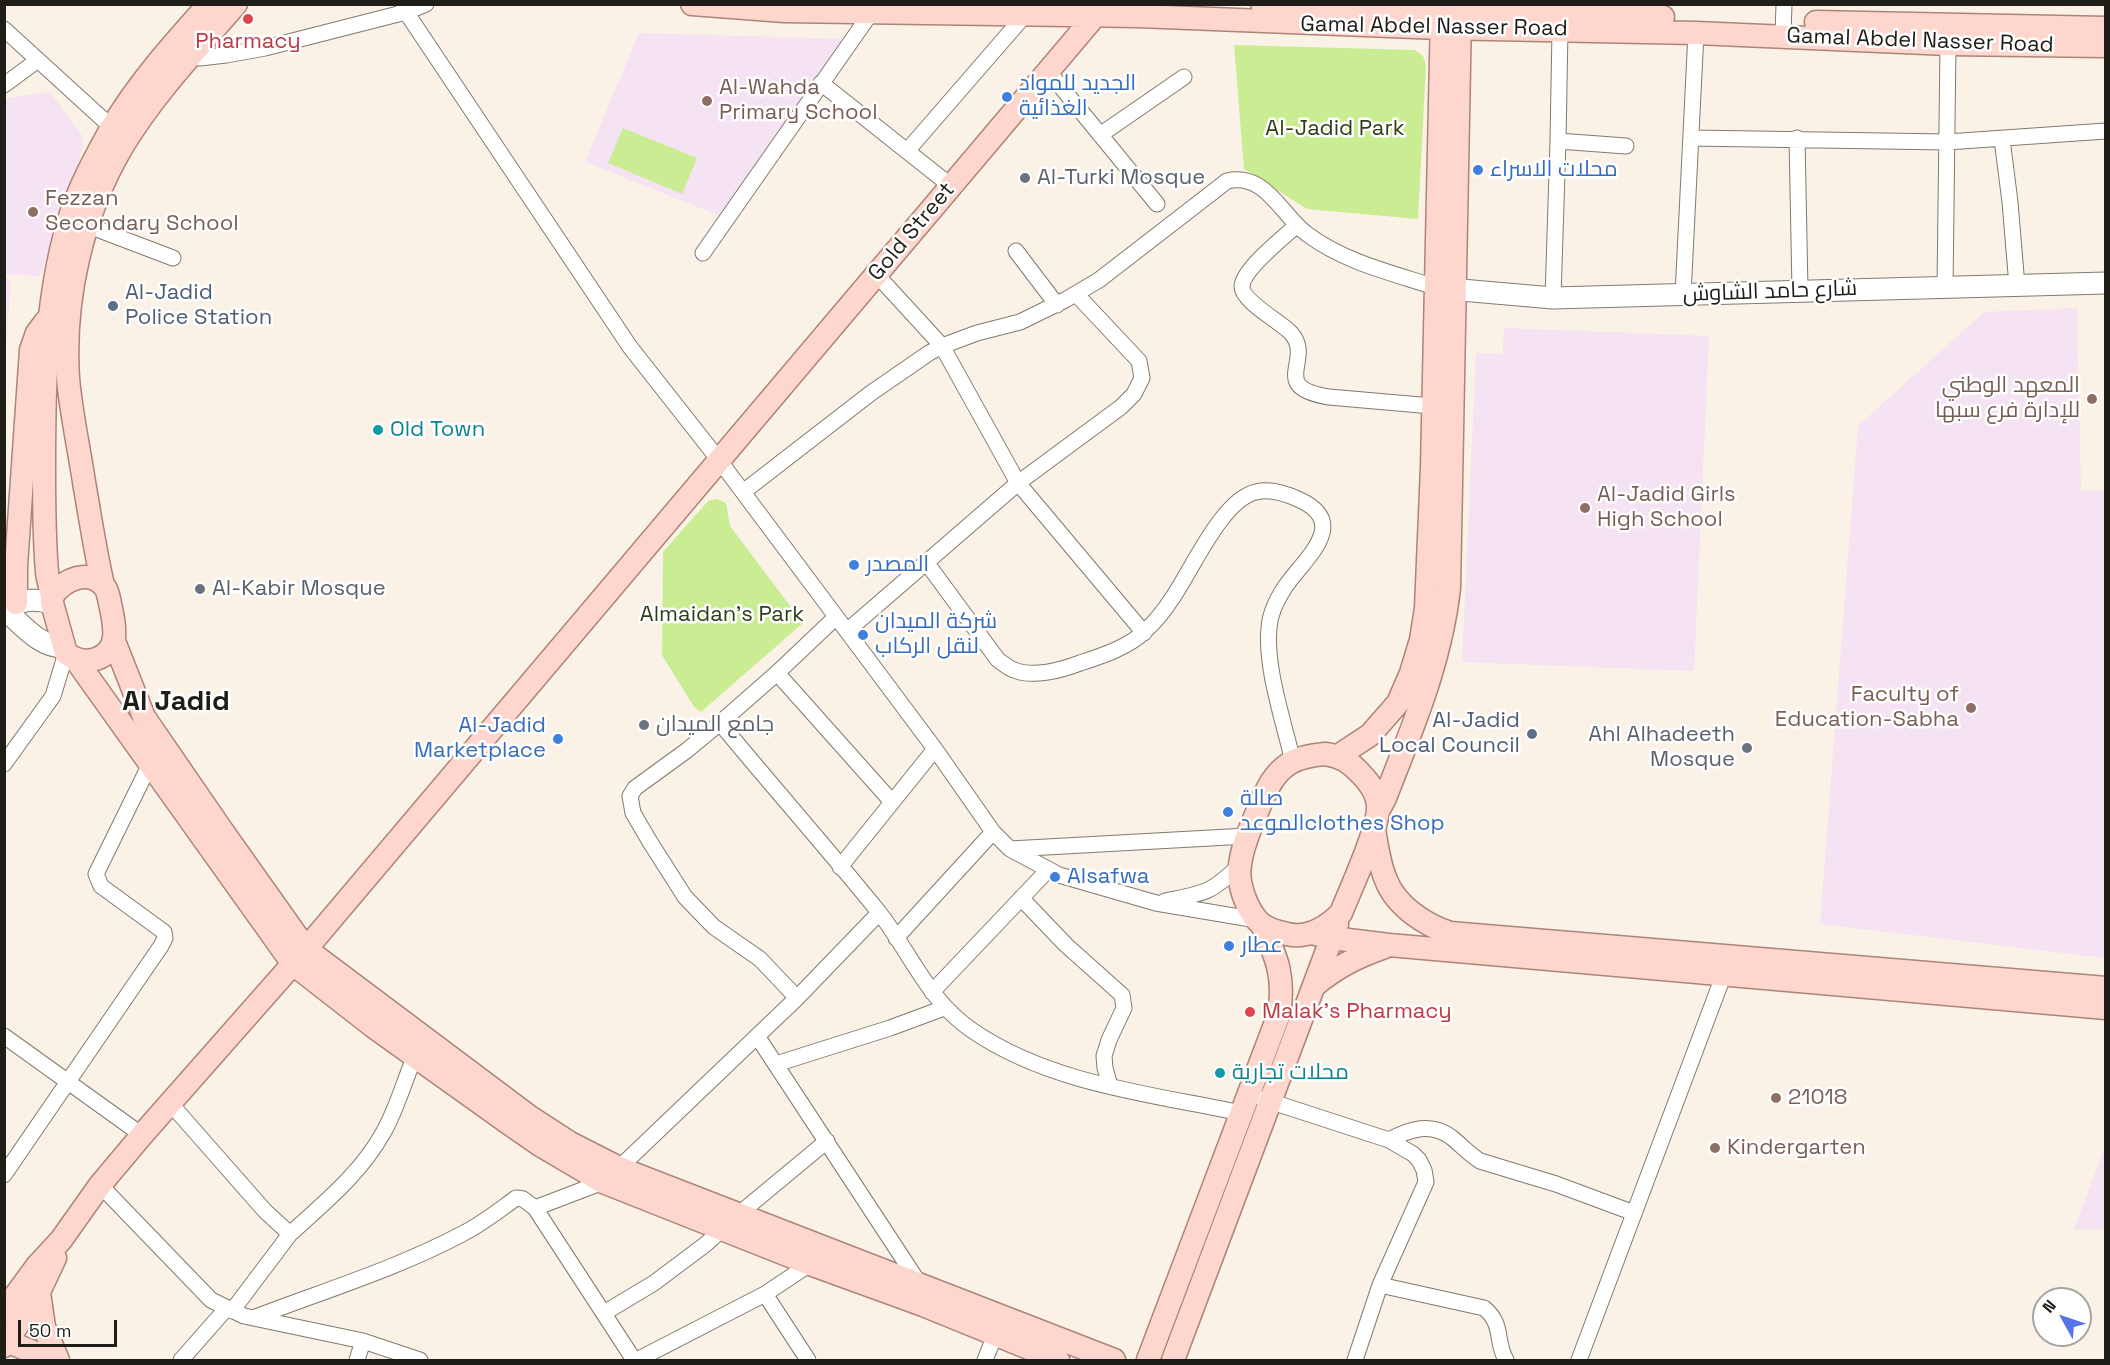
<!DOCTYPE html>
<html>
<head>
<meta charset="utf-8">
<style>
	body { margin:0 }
	#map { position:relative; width:2110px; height:1365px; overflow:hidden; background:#faf2e6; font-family:"Space Grotesk",sans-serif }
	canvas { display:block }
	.frame { position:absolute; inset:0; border:6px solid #1f1d18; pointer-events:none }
	.north { position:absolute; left:2032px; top:1287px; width:60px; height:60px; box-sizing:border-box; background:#fff; border:2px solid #a5a5a3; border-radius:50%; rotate:310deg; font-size:16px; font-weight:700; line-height:24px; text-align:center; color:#1f1d18 }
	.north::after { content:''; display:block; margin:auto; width:21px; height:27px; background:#5574e9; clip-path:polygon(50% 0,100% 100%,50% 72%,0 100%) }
	.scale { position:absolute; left:18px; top:1320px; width:99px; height:27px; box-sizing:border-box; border:3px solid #1f1d18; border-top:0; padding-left:8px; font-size:18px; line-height:21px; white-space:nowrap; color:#1f1d18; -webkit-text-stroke:4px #fff; paint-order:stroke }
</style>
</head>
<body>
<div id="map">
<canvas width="2110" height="1365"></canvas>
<div class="frame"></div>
<div class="north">N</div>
<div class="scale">50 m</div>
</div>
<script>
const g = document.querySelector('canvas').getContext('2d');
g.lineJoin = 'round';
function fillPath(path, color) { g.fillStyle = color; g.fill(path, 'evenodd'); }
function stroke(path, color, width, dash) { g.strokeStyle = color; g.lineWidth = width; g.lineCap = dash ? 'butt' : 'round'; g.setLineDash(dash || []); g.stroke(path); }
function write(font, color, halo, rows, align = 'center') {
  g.font = font + ' "Space Grotesk",Cairo,sans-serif'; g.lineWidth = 5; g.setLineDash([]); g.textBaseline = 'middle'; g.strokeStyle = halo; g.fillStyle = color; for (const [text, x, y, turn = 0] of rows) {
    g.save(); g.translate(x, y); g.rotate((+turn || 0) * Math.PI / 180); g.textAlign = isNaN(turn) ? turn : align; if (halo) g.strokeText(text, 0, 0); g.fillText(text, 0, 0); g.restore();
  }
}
fillPath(new Path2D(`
	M 639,33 L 846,39 L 723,217 L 585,162 Z
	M 50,92 L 83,137 L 82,150 L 40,276 L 5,274 L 4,101 L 8,98 Z
	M 5,279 L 11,280 L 5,358 L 4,279 Z
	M 2077,308 L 2081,491 L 2106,491 L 2105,958 L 1820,924 L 1858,426 L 1984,312 Z
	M 1504,328 L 1709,336 L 1694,671 L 1462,662 L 1476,353 L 1503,354 Z
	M 2105,1147 L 2105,1229 L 2074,1229 Z`), '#f5e2f2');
fillPath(new Path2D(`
	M 1234,45 L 1415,50 L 1423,56 L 1426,65 L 1418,219 L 1307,209 L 1244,169 Z
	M 623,128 L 697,158 L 682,194 L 608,163 Z
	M 717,499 L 726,503 L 730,526 L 803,623 L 701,712 L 694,707 L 662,655 L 663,552 L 708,501 Z`), '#caed94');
const street = new Path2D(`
	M 403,4 L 406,12 L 630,347 L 719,460 L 935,749 L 993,832 L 1010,849 L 1059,875 L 1156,903 L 1257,920
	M 4,29 L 38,60
	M 1783,36 L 1784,4
	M 185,51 L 200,58 L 226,55 L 265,48 L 406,12 L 426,4
	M 1048,71 L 1157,204
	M 821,83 L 951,186
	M 4,85 L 38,60 L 118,133
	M 1100,135 L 1184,77
	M 1691,138 L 1947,142 L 2106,131
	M 1797,138 L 1800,291
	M 2002,139 L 2010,202 L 2017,286
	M 1558,141 L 1560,30
	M 907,151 L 1025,15
	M 81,223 L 173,258
	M 1297,225 C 1284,237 1243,269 1242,286 C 1241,301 1281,322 1291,333 C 1315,360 1267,387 1329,397 L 1432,406
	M 1016,251 L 1057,305
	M 703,253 L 871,13
	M 876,274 L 942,346 L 1018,483 L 1144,633
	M 1945,288 L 1948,44
	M 1683,295 L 1696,33
	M 1553,298 L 1558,141 L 1626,146
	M 743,492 L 871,393 L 929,353 L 942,346 L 977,333 L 1020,322 L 1065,300 L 1099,280 L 1227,181 C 1266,172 1281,215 1307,234 C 1344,262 1392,273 1435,287
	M 926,562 L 998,660 C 1003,663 1008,668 1014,670 C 1033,678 1062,670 1080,663 C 1102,656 1129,647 1145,631 C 1155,622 1164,611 1171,600 C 1191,572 1222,499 1256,492 C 1271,488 1287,494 1300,500 C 1351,524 1303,560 1285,587 C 1277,599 1270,612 1269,628 C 1265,668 1284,722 1293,762
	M 836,617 L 777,673 L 720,723 C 772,786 826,847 878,911 C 911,953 927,1000 973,1031 C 1051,1084 1151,1094 1241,1113
	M 847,631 L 1018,483 L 1121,407 L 1134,394 L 1142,378 L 1139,361 L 1076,294
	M 777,673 L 892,802
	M 720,723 L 686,751 L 635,788 L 630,796 L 633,813 L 650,842 L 685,897 L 714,927 L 760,959 L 797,998
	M 4,764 L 53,696 L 66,653
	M 1010,849 L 1247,836
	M 840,867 L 935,749
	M 1021,898 L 1066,945 L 1122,995 L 1124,1008 L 1109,1040 L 1104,1056 L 1105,1068 L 1110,1086
	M 1165,901 C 1204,893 1210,894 1239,866
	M 896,938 L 993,832
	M 932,992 L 1048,870
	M 4,1036 L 142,1135
	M 757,1036 L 919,1283
	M 776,1064 L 890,1028 L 944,1008
	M 1263,1099 L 1389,1140 L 1413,1154 L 1419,1160 L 1424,1170 L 1426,1182 L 1380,1285 L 1355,1360
	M 170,1103 L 265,1211 L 290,1234 L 232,1311
	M 1389,1140 C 1410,1129 1431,1122 1451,1137 C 1461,1145 1469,1154 1480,1161 L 1556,1184 L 1634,1213
	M 4,1175 L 161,946 L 165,938 L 164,932 L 101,886 L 96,874 L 150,764
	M 100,1185 L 211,1300 L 244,1316 L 363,1341 L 420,1360
	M 290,1234 C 324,1203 361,1173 383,1133 C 397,1109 404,1081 415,1056
	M 1380,1285 L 1484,1308 C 1504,1324 1495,1341 1506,1360
	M 765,1294 L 808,1360
	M 604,1313 L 654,1283 L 706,1244 L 739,1214 L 827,1141
	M 253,1318 C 323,1291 396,1269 462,1234 C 482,1224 498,1211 516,1198 L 523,1199 L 535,1208
	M 181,1360 L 226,1309
	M 357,1360 L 363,1341
	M 634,1360 L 535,1208 L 603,1182 L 619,1168 L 797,998 L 879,913
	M 637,1360 L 765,1294 L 810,1264
	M 985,1360 L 995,1335
	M 1579,1360 L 1724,974`);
const secondary = new Path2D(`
	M 1438,288 L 1553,298 L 2106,283
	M 4,609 C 22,624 39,647 63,647
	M 5,610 C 22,599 33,598 52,603`);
const primary = new Path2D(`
	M 692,4 L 784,11 L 1138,16 L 1440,28 L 1696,33 L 1948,44 L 2106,46
	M 1262,4 L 1442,12 L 1663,17
	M 1816,22 L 2106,28
	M 103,585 C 95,551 90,516 84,482 C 79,448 71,413 68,378 C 63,299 82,215 122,147 C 153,95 196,50 236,4
	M 53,595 C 64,580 88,568 104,586 C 109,592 109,601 111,608 C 115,627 120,651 96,659 C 85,663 75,660 66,653 L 52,603 C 53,592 48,583 47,572 C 44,537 44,503 44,468 C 44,385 45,300 69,220 C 78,189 95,158 111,129 C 137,84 174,43 209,4
	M 16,603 L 16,566 L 31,350 L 37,333 L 46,321
	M 114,641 L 144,717 L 221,829 L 306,949 L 530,1117 L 570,1143 L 619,1168 L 1114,1360
	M 76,660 L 293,964 L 374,1027 L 507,1122 L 540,1145 L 603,1182 L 810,1264 L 923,1305 L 1058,1360
	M 1325,754 C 1340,756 1350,762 1360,773 C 1369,782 1377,793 1378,805 C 1380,827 1350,890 1341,913 C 1326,928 1308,939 1287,934 C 1278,932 1265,929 1258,921 C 1246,908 1237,882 1240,865 C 1242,847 1250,829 1257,812 C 1265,794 1271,775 1290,763 C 1300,757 1313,755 1325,754 Z
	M 1338,756 L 1370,735 L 1398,703 L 1411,673 L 1421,640 L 1426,608 L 1432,467 L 1442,13
	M 1378,811 L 1385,798 C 1412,729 1441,662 1449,588 L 1460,14
	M 1374,829 C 1377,846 1379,864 1386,880 C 1396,906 1425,925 1450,933 L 2106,988
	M 1312,933 L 1332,938 L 1389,945 L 2106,1008
	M 1315,985 C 1338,966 1357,957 1385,947
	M 39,1292 L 44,1327 L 58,1360
	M 4,1311 L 37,1266 L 61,1240 L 100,1185 L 142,1135 L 306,949 L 1105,4
	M 4,1340 L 52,1360
	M 4,1346 L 39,1292 L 55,1258
	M 1148,1360 L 1279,1014 C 1285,977 1277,958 1262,925
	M 1173,1360 L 1337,924`);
stroke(street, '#817a6f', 17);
stroke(secondary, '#817a6f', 23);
stroke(primary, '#ae8378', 25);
stroke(street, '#fff', 15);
stroke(secondary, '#fff', 21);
stroke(primary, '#fdd6cd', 22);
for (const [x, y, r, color] of [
	[248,19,6,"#e0444e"],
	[1007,97,6,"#3f7fe0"],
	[707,101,6,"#8d6e63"],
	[1478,170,6,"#3f7fe0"],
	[1025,178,6,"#6b7280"],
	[33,212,6,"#8d6e63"],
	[113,306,6,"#5c6f8a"],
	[2092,399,6,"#8d6e63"],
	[378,430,6,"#0f9aa8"],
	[1585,508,6,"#8d6e63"],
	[854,565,6,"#3f7fe0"],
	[200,589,6,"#6b7280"],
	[863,635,6,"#3f7fe0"],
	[1971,708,6,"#8d6e63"],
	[644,725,6,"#6b7280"],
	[1532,734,6,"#5c6f8a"],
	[558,739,6,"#3f7fe0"],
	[1747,748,6,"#6b7280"],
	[1228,812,6,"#3f7fe0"],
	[1055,877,6,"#3f7fe0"],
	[1229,946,6,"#3f7fe0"],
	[1250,1012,6,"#e0444e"],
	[1220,1073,6,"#0f9aa8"],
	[1776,1098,6,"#8d6e63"],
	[1715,1148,6,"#8d6e63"]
]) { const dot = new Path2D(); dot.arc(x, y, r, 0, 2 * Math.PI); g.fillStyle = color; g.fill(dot); stroke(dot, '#fff', 2); }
write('22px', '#1f1d18', '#fff', [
	["Gamal Abdel Nasser Road",1434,27,1],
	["Gamal Abdel Nasser Road",1920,41,2],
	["Gold Street",912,232,-50],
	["شارع حامد الشاوش",1770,292,-2]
]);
write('22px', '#be3a42', '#fff', [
	["Pharmacy",248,42],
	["Malak's Pharmacy",1262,1012,"left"]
]);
write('22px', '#366cbe', '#fff', [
	["الجديد للمواد",1019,84],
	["الغذائية",1019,109],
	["محلات الاسراء",1490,170],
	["المصدر",866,565],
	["شركة الميدان",875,622],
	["لنقل الركاب",875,647],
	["Al-Jadid",546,726,"right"],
	["Marketplace",546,751,"right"],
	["صالة",1240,799],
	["الموعدclothes Shop",1240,824],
	["Alsafwa",1067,877],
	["عطار",1241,946]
], 'left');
write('22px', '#785e54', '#fff', [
	["Al-Wahda",719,88],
	["Primary School",719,113],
	["Fezzan",45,199],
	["Secondary School",45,224],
	["المعهد الوطني",2080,386,"right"],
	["للإدارة فرع سبها",2080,411,"right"],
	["Al-Jadid Girls",1597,495],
	["High School",1597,520],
	["Faculty of",1959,695,"right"],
	["Education-Sabha",1959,720,"right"],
	["21018",1788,1098],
	["Kindergarten",1727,1148]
], 'left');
write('22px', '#2f3d17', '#fff', [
	["Al-Jadid Park",1335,129],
	["Almaidan's Park",722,615]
]);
write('22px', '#5b616d', '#fff', [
	["Al-Turki Mosque",1037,178],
	["Al-Kabir Mosque",212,589],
	["جامع الميدان",656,725],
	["Ahl Alhadeeth",1735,735,"right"],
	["Mosque",1735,760,"right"]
], 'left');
write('22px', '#4e5e75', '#fff', [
	["Al-Jadid",125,293],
	["Police Station",125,318],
	["Al-Jadid",1520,721,"right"],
	["Local Council",1520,746,"right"]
], 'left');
write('22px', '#0d838f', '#fff', [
	["Old Town",390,430],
	["محلات تجارية",1232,1073]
], 'left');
write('bold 28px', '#1f1d18', '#fff', [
	["Al Jadid",176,702]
]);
</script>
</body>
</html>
